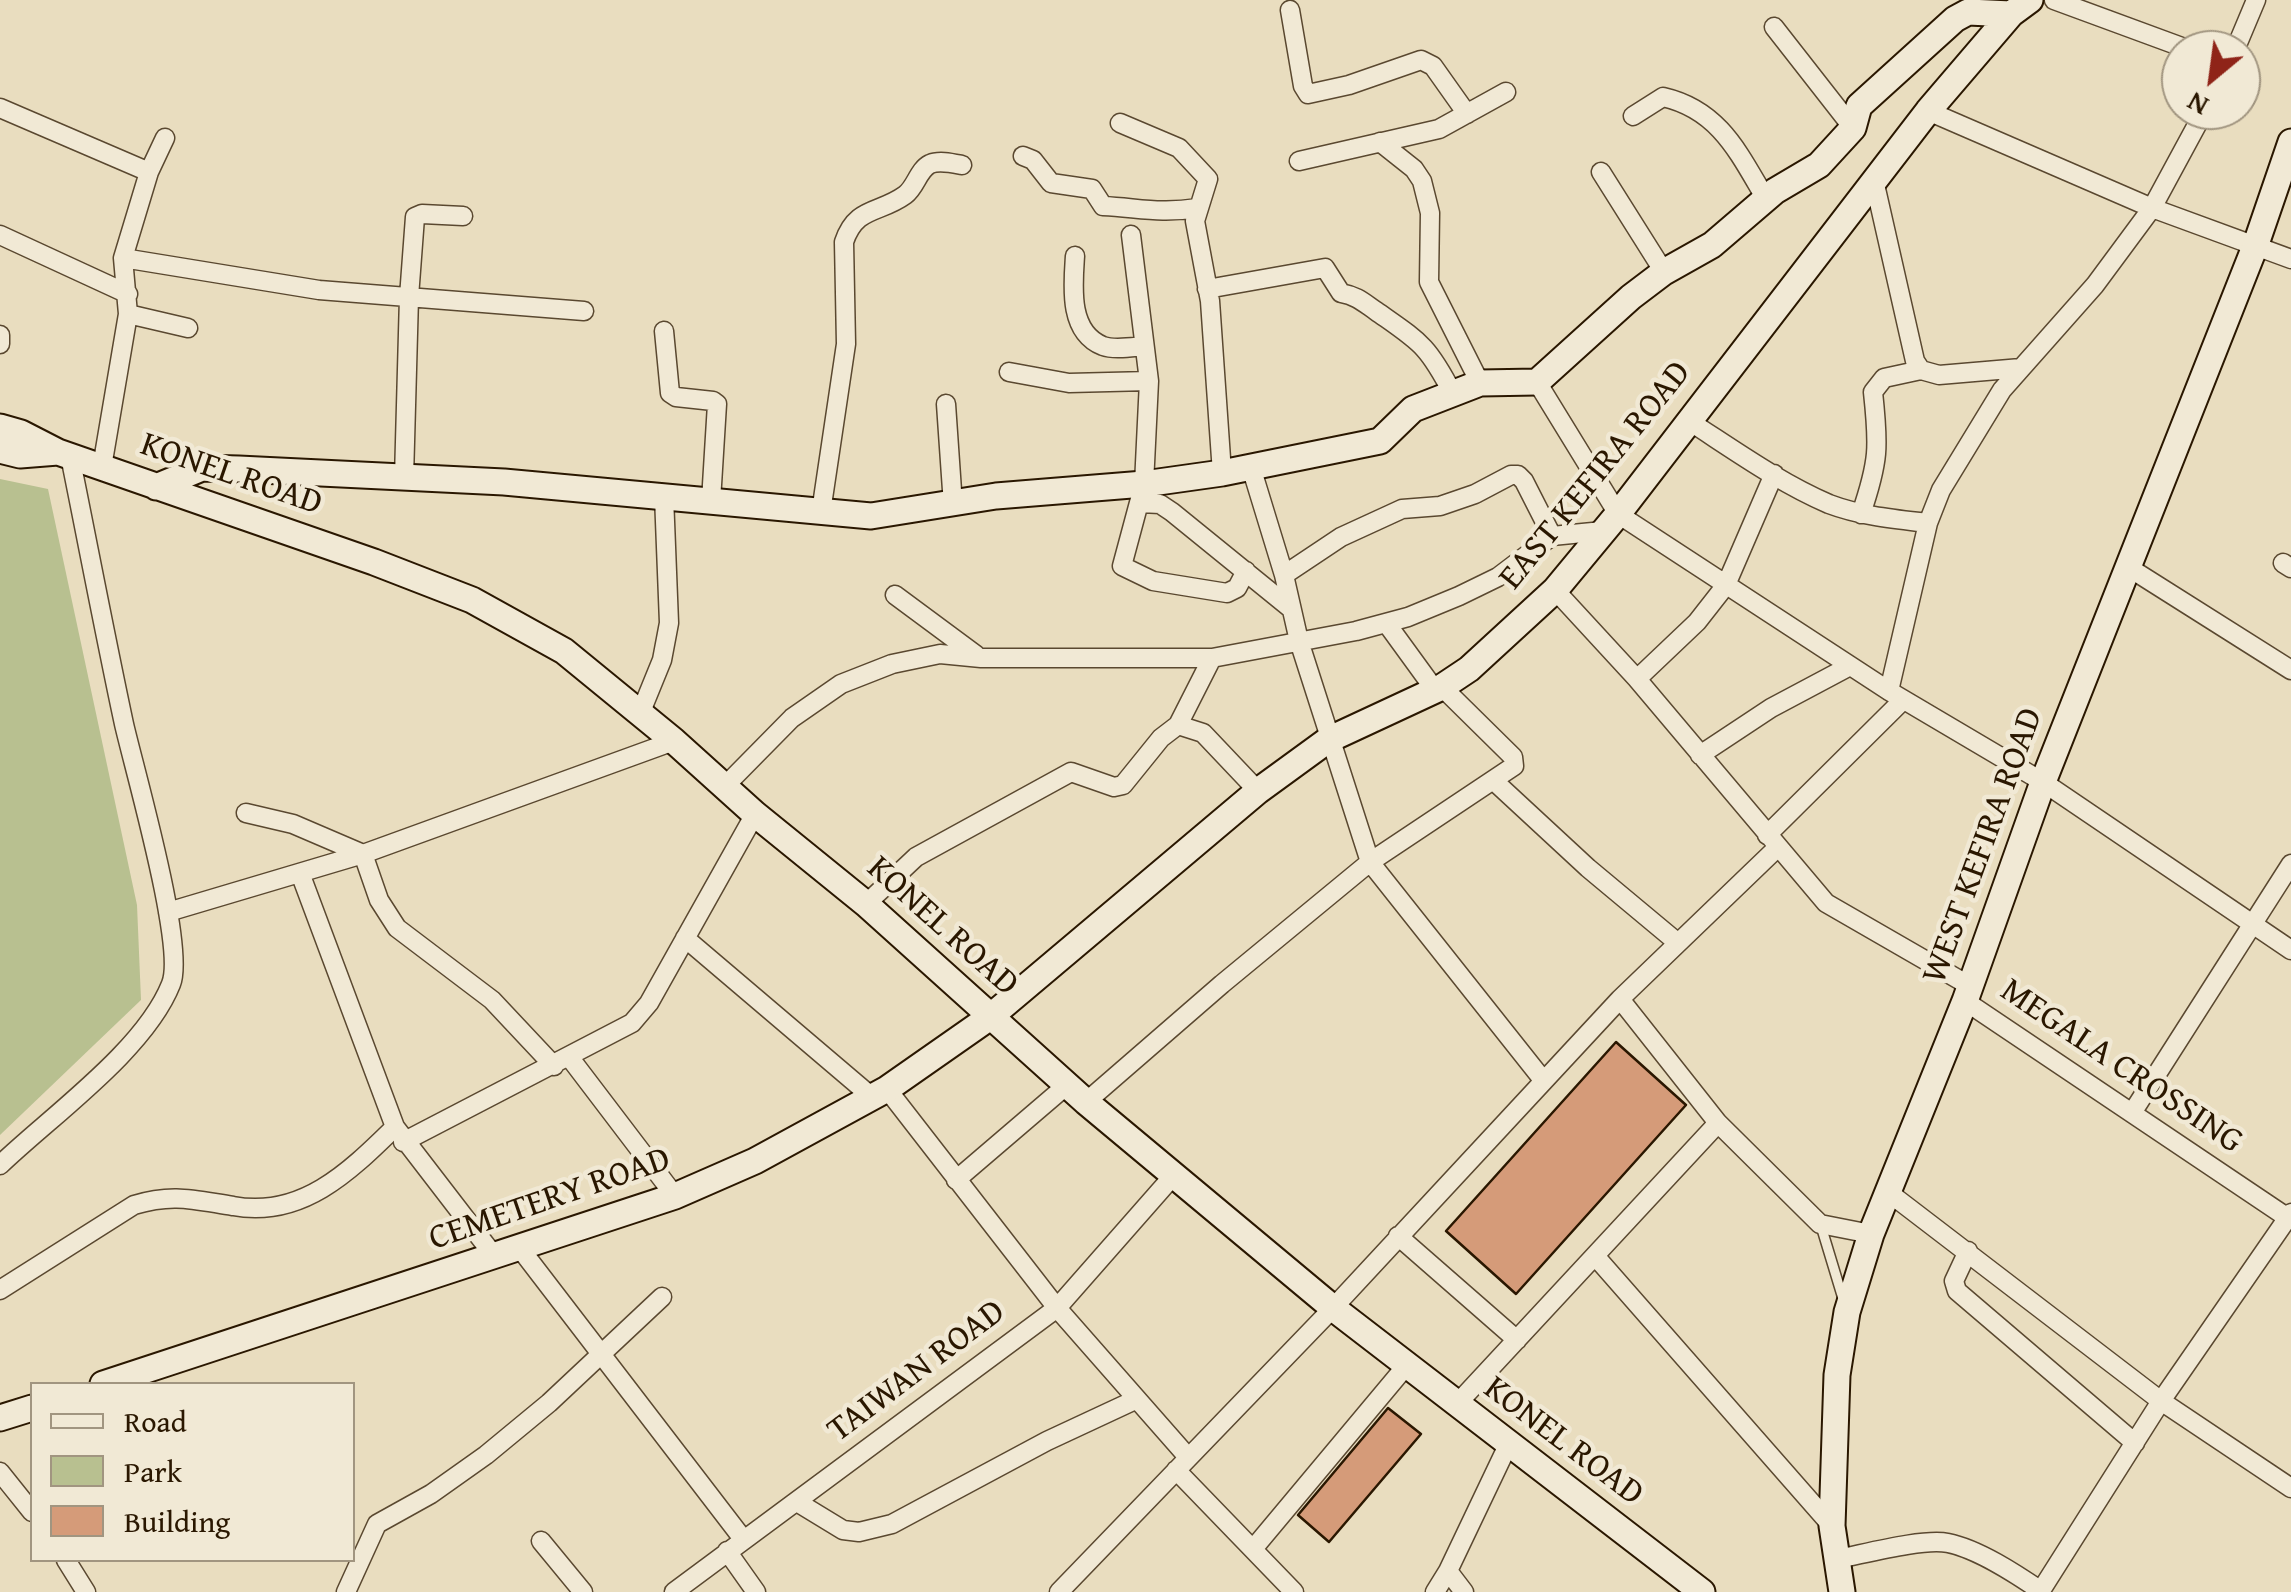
<!DOCTYPE html>
<html>
<head>
<meta charset="utf-8">
<style>
	body { margin:0 }
	#map { position:relative; width:2291px; height:1592px; overflow:hidden; background:#e9ddbf; font-family:"Gentium Book Plus",serif }
	canvas { display:block }
	.legend { position:absolute; left:30px; top:1382px; width:325px; height:180px; box-sizing:border-box; background:#f1e9d5; border:2px solid #a19580; margin:0; padding:12px 18px; list-style:none; font-size:30px; color:#2a1700 }
	.legend li { display:flex; align-items:center; gap:20px; height:50px }
	.legend b { width:50px; border:2px solid #a19580 }
	.north { position:absolute; left:2161px; top:30px; width:100px; height:100px; box-sizing:border-box; background:#f1e9d5; border:2px solid #a19580; border-radius:50%; rotate:209deg; font-size:28px; font-weight:700; line-height:40px; text-align:center; color:#2a1700 }
	.north::after { content:''; display:block; margin:auto; width:35px; height:45px; background:#8f2418; clip-path:polygon(50% 0,100% 100%,50% 72%,0 100%) }
</style>
</head>
<body>
<div id="map">
<canvas width="2291" height="1592"></canvas>
<ul class="legend">
<li><b style="height:12px;background:#f1e9d5"></b>Road</li>
<li><b style="height:28px;background:#b8c090"></b>Park</li>
<li><b style="height:28px;background:#d59b79"></b>Building</li>
</ul>
<div class="north">N</div>
</div>
<script>
const g = document.querySelector('canvas').getContext('2d');
g.lineJoin = 'round';
function fillPath(path, color) { g.fillStyle = color; g.fill(path, 'evenodd'); }
function stroke(path, color, width, dash) { g.strokeStyle = color; g.lineWidth = width; g.lineCap = dash ? 'butt' : 'round'; g.setLineDash(dash || []); g.stroke(path); }
function write(font, color, halo, rows, align = 'center') {
  g.font = font + ' "Gentium Book Plus",serif'; g.lineWidth = 9; g.setLineDash([]); g.textBaseline = 'middle'; g.strokeStyle = halo; g.fillStyle = color; for (const [text, x, y, turn = 0] of rows) {
    g.save(); g.translate(x, y); g.rotate((+turn || 0) * Math.PI / 180); g.textAlign = isNaN(turn) ? turn : align; if (halo) g.strokeText(text, 0, 0); g.fillText(text, 0, 0); g.restore();
  }
}
fillPath(new Path2D(`
	M 0,479 L 48,489 L 137,905 L 141,1000 L 0,1135 Z`), '#b8c090');
const building = new Path2D(`
	M 1616,1042 L 1686,1105 L 1516,1294 L 1446,1231 Z
	M 1388,1408 L 1421,1434 L 1329,1542 L 1298,1515 Z`);
fillPath(building, '#d59b79');
stroke(building, '#2a1700', 2.5);
const lane = new Path2D(`
	M 1821,1226 L 1844,1302`);
const street = new Path2D(`
	M 2054,0 L 2190,50
	M 1290,10 L 1303,86 L 1308,94 L 1349,85 L 1421,60 L 1433,66 L 1467,114
	M 1774,27 L 1853,128
	M 2235,50 L 2256,0
	M 0,108 L 149,172
	M 1928,111 L 2152,208 L 2291,259
	M 1633,116 L 1663,97 C 1720,110 1739,154 1766,199
	M 1120,123 L 1179,148 L 1208,179 L 1195,221 L 1210,301 L 1222,473
	M 1380,142 L 1414,169 L 1422,181 L 1430,213 L 1429,282 L 1480,383
	M 1023,156 L 1033,160 L 1051,183 L 1092,189 L 1103,206 C 1140,208 1160,214 1198,208
	M 1299,161 L 1439,129 L 1506,92
	M 1601,172 L 1664,272
	M 1874,180 L 1915,361 L 1921,370 L 1939,375 L 2021,368
	M 0,235 L 128,294
	M 1131,235 L 1149,381 L 1144,484 L 1122,566 L 1153,581 L 1227,593 L 1237,588 L 1246,571
	M 1075,256 C 1073,286 1068,332 1103,346 C 1114,350 1132,347 1144,346
	M 123,258 L 319,290 L 584,311
	M 1207,289 L 1325,268 L 1341,293 C 1357,296 1363,302 1376,311 C 1420,342 1427,344 1453,394
	M 128,314 L 188,328
	M 664,331 L 670,393 L 676,397 L 713,401 L 717,404 L 711,501
	M 0,335 L 0,344
	M 1009,372 L 1069,383 L 1149,381
	M 1537,382 L 1618,514 L 1889,691 L 2043,782 L 2291,950
	M 946,404 L 953,505
	M 1689,421 C 1734,450 1780,483 1829,504 C 1861,516 1894,519 1928,523
	M 102,467 L 128,314 L 123,258 L 149,172 L 165,138
	M 1251,467 L 1284,575 L 1299,641 L 1370,862 L 1543,1080
	M 404,478 L 409,297 L 415,217 L 422,214 L 463,216
	M 1140,503 L 1160,504 L 1172,512 L 1289,607
	M 821,512 L 846,344 L 844,242 C 856,206 879,214 905,195 C 916,187 918,170 930,164 C 939,160 952,163 962,165
	M 1861,514 C 1879,461 1879,447 1873,392 L 1884,378 L 1921,370
	M 2283,563 L 2291,568
	M 2128,567 L 2291,670
	M 1284,575 L 1341,537 L 1402,509 L 1440,506 L 1475,494 L 1511,475 L 1518,475 L 1524,481 L 1552,536
	M 1555,590 L 1637,679 L 1826,903 L 1970,986
	M 895,595 L 976,655
	M 1387,624 L 1435,690
	M 1637,679 L 1697,622 L 1726,585 L 1774,474
	M 1889,691 L 1928,523 L 1941,490 L 2002,390 L 2095,285 L 2152,208 L 2205,110
	M 640,714 L 662,660 L 669,623 L 664,496
	M 1178,725 L 1203,733 L 1258,791
	M 1700,755 L 1771,708 L 1850,666
	M 1494,781 L 1588,868 L 1678,943
	M 725,786 L 792,718 L 841,684 L 892,664 L 940,654 L 981,658 L 1212,658 L 1356,631 L 1408,617 L 1459,596 L 1498,577 L 1552,536 L 1603,531
	M 246,813 L 293,824 L 363,854 L 379,900 L 397,928 L 492,1000 L 554,1066
	M 1767,835 L 1903,700
	M 300,873 L 395,1127 L 495,1257
	M 866,904 L 916,857 L 1071,772 L 1114,787 L 1123,785 L 1161,738 L 1178,725 L 1212,658
	M 168,912 L 363,854 L 674,741
	M 685,938 L 872,1097
	M 1620,999 L 1718,1123 L 1820,1224 L 1871,1234
	M 1965,1001 L 2291,1220
	M 570,1058 L 675,1196
	M 887,1089 L 1057,1308 L 1187,1456
	M 1086,1102 L 1222,984 L 1370,862 L 1514,766 L 1513,757 L 1442,687
	M 2132,1113 L 2291,864
	M 403,1142 L 632,1023 L 649,1003 L 755,814
	M 0,1165 C 51,1116 145,1050 171,984 C 186,948 135,772 124,724 C 105,635 88,545 70,456
	M 956,1180 L 1067,1085
	M 1888,1192 L 2161,1401 L 2291,1488
	M 1398,1236 L 1517,1340
	M 519,1247 L 743,1539
	M 1968,1251 L 1954,1281 L 1957,1291 L 2135,1443
	M 1596,1257 L 1832,1526
	M 0,1290 L 134,1205 C 173,1193 194,1200 233,1206 C 302,1219 350,1171 395,1127
	M 1456,1405 L 1718,1123
	M 1176,1470 L 1294,1592
	M 0,1472 L 32,1512
	M 797,1502 L 843,1530 L 859,1532 L 892,1524 L 1047,1441 L 1135,1400
	M 541,1541 L 583,1592
	M 1253,1549 L 1406,1366
	M 727,1551 L 756,1592
	M 1837,1559 C 1864,1554 1923,1538 1948,1543 C 1978,1549 2016,1574 2041,1591
	M 66,1560 L 86,1592
	M 1448,1571 L 1464,1592
	M 346,1592 L 377,1524 L 431,1494 L 486,1455 L 549,1403 L 662,1297
	M 674,1592 L 1057,1308 L 1173,1176
	M 1059,1592 L 1333,1308 L 1620,999 L 1778,847
	M 1435,1592 L 1448,1571 L 1508,1445
	M 2040,1592 L 2161,1401 L 2291,1213`);
const secondary = new Path2D(`
	M 0,427 L 21,433 L 58,452 L 374,562 L 472,600 L 564,651 L 674,741 L 755,814 L 866,904 L 1086,1102 L 1333,1308 L 1702,1592
	M 0,450 L 20,455 L 58,452
	M 156,487 L 202,468 L 239,469 L 504,482 L 871,516 L 996,496 L 1144,484 L 1222,473 L 1380,441 L 1413,409 L 1480,383 L 1537,382 L 1631,297 L 1664,272 L 1712,245 L 1775,191 L 1819,165 L 1853,128 L 1859,106 L 1955,19 L 1968,12 L 2011,14
	M 103,1384 L 675,1196 L 755,1161 L 887,1089 L 990,1017 L 1258,791 L 1328,740 L 1442,687 L 1469,669 L 1555,590 L 1618,514 L 1928,111 L 2011,14 L 2030,0
	M 0,1418 L 32,1408
	M 1842,1592 L 1832,1526 L 1837,1375 L 1847,1312 L 1871,1234 L 1965,1001 L 2043,782 L 2256,244 L 2291,142`);
stroke(lane, '#5a4830', 12);
stroke(street, '#5a4830', 21);
stroke(secondary, '#2a1700', 29);
stroke(lane, '#f1e9d5', 9);
stroke(street, '#f1e9d5', 18);
stroke(secondary, '#f1e9d5', 25);
write('35px', '#2a1700', '#f1e9d5', [
	["KONEL ROAD",231,475,19],
	["EAST KEFIRA ROAD",1596,476,-51],
	["WEST KEFIRA ROAD",1984,846,-70],
	["KONEL ROAD",942,927,42],
	["MEGALA CROSSING",2121,1067,34],
	["CEMETERY ROAD",550,1200,-19],
	["TAIWAN ROAD",917,1372,-37],
	["KONEL ROAD",1563,1442,37]
]);
</script>
</body>
</html>
